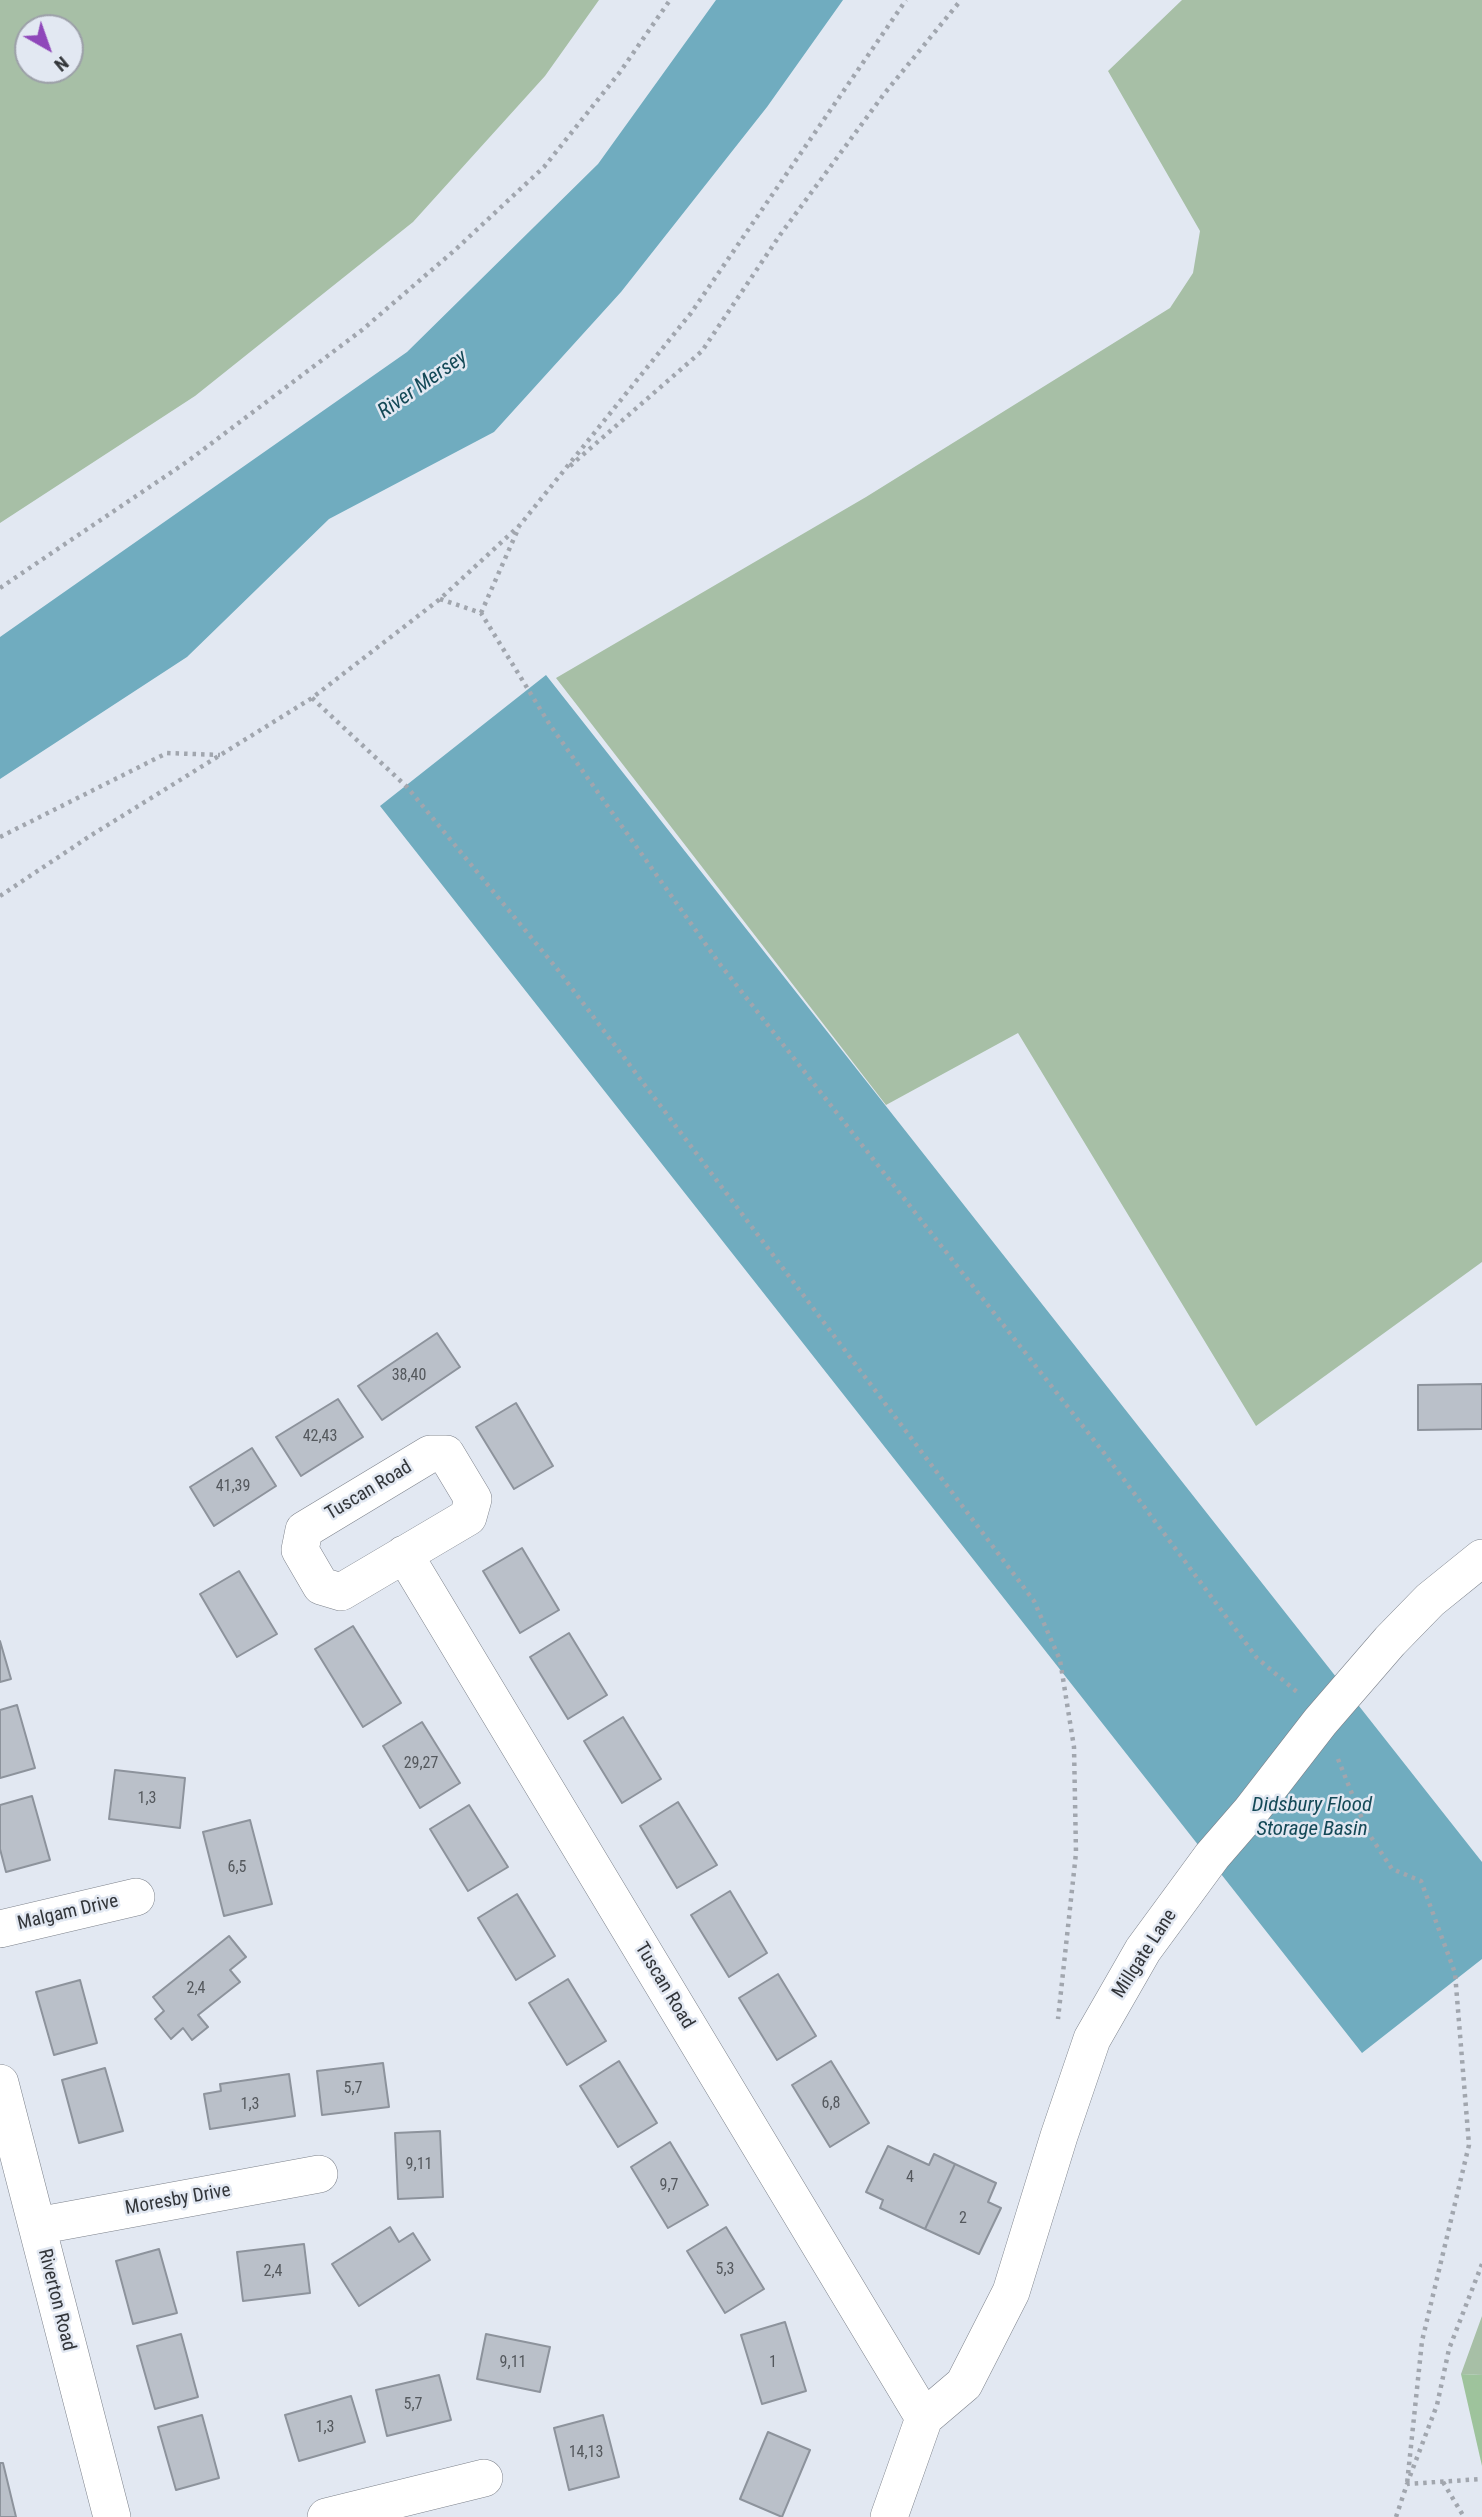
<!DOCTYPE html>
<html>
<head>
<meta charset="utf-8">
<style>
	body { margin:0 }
	#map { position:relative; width:1482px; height:2517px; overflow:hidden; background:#e2e8f2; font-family:"Roboto Condensed",sans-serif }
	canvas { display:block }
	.north { position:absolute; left:14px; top:14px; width:70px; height:70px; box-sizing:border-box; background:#e2e8f2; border:2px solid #9ca0a8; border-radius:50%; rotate:140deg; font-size:19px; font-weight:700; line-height:28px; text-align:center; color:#323539 }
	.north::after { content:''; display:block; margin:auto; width:24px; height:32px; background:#8f47ba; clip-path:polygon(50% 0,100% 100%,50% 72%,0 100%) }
</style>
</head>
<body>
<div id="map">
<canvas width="1482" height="2517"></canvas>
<div class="north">N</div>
</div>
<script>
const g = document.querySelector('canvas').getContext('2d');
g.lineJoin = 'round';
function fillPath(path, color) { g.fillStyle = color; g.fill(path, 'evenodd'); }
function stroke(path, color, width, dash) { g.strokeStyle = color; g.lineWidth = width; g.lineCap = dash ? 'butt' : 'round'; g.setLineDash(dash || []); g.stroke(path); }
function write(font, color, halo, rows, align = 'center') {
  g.font = font + ' "Roboto Condensed",sans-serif'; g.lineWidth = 5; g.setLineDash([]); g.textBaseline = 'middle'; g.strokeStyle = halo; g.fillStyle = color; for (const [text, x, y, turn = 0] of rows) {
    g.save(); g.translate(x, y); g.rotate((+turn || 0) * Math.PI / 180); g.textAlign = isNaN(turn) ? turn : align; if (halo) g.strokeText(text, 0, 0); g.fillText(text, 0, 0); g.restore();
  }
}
fillPath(new Path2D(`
	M 0,0 L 599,0 L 545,76 L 413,222 L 195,396 L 0,523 ZM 28,28 L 70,28 L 70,70 L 28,70 Z
	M 1182,0 L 1482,0 L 1482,1262 L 1256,1426 L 1018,1033 L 886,1105 L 556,678 L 866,497 L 1170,308 L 1193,273 L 1200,231 L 1108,71 Z
	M 1482,2316 L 1482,2375 L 1461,2374 Z`), '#a7bfa6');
fillPath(new Path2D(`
	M 1461,2374 L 1482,2375 L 1482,2466 Z`), '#9ec39c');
fillPath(new Path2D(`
	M 716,0 L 843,0 L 767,107 L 621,292 L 494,432 L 329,519 L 187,657 L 0,779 L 0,637 L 407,352 L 598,164 Z
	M 546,675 L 1482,1862 L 1482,1959 L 1362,2053 L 380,806 Z`), '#70acbf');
const building = new Path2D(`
	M 437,1333 L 460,1367 L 382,1420 L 358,1386 Z
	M 1482,1384 L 1482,1429 L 1418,1430 L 1418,1385 Z
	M 338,1399 L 363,1437 L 301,1476 L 276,1437 Z
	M 516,1403 L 553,1466 L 514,1489 L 476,1427 Z
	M 252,1448 L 276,1486 L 214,1526 L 190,1487 Z
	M 522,1548 L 559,1610 L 520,1633 L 483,1571 Z
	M 239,1571 L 277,1634 L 237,1657 L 200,1594 Z
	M 353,1626 L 401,1703 L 363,1727 L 315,1649 Z
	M 569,1633 L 607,1695 L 568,1719 L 530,1657 Z
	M 0,1641 L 11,1679 L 0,1682 Z
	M 17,1705 L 35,1768 L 0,1778 L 0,1710 Z
	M 623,1717 L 661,1779 L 622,1803 L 584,1741 Z
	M 422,1722 L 460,1783 L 420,1808 L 383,1746 Z
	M 115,1770 L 185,1778 L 180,1828 L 109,1819 Z
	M 32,1796 L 50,1860 L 6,1872 L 0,1849 L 0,1805 Z
	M 678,1802 L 717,1865 L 677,1888 L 640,1826 Z
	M 469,1805 L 508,1867 L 468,1891 L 430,1829 Z
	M 250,1820 L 272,1904 L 224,1916 L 203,1832 Z
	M 730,1891 L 767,1953 L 729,1977 L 691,1915 Z
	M 517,1894 L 555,1956 L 516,1980 L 478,1918 Z
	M 229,1936 L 246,1957 L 230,1970 L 240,1982 L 198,2015 L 208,2027 L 192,2040 L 183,2028 L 171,2039 L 155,2019 L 164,2011 L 153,1997 Z
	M 778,1974 L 816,2036 L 777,2060 L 739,1998 Z
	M 568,1979 L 606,2041 L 567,2065 L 529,2003 Z
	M 80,1980 L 97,2043 L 54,2055 L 36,1992 Z
	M 619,2061 L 657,2123 L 618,2147 L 580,2086 Z
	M 831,2061 L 869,2123 L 830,2147 L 792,2085 Z
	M 383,2063 L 389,2107 L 322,2115 L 317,2071 Z
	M 105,2068 L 123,2131 L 79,2143 L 62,2080 Z
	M 289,2074 L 295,2116 L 210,2129 L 204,2094 L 221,2091 L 220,2084 Z
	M 440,2131 L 443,2197 L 398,2199 L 395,2133 Z
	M 670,2142 L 708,2205 L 668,2228 L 631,2167 Z
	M 888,2146 L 929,2165 L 934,2154 L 955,2164 L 925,2229 L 880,2208 L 883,2200 L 866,2192 Z
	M 955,2164 L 996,2183 L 988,2202 L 1001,2208 L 979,2254 L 925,2229 Z
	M 390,2227 L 399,2242 L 413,2233 L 430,2260 L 359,2306 L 332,2264 Z
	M 726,2227 L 764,2289 L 725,2313 L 687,2251 Z
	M 304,2244 L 310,2293 L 243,2301 L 237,2252 Z
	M 159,2249 L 177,2313 L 133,2324 L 116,2261 Z
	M 785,2322 L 806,2391 L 762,2404 L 741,2335 Z
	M 181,2334 L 198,2397 L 155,2409 L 137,2346 Z
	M 486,2334 L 550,2347 L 540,2392 L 477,2379 Z
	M 439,2375 L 451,2420 L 387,2436 L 376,2390 Z
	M 351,2396 L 365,2442 L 299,2461 L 285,2415 Z
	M 202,2415 L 219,2478 L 176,2490 L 158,2427 Z
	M 603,2415 L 619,2477 L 569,2490 L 554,2428 Z
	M 768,2432 L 810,2450 L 782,2517 L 740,2499 Z
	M 0,2463 L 3,2463 L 16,2517 L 0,2517 Z`);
fillPath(building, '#bac0c9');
stroke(building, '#8d939c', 2);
const street = new Path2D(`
	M 430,1454 L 446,1454 L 473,1499 L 468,1517 L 341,1592 L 321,1586 L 300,1550 L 304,1530 Z
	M 404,1554 L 924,2418
	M 0,1929 L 136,1897
	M 0,2083 L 112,2517
	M 37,2226 L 319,2174
	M 326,2517 L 484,2478
	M 889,2517 L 924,2418 L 964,2384 L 1011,2292 L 1059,2136 L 1092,2039 L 1143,1950 L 1212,1856 L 1251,1811 L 1320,1722 L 1390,1641 L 1430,1600 L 1482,1558`);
stroke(street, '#7d828b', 38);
stroke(new Path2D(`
	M 570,466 L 702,351 L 780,235 L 884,94 L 961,0
	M 0,588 L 188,461 L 362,330 L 455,250 L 544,167 L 620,72 L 670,0
	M 440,599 L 481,613 L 550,725 L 719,963 L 1104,1453 L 1257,1658 L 1297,1692
	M 481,613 L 519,527
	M 312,698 L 407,787 L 558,970 L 1034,1601 L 1060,1660 L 1074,1747 L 1076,1853 L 1058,2019
	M 0,837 L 167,753 L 220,755
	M 0,896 L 90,836 L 312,698 L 440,599 L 520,525 L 691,313 L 906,0
	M 1338,1759 L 1367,1831 L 1392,1869 L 1421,1881 L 1455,1973 L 1469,2145 L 1422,2341 L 1407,2484
	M 1410,2476 L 1437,2405 L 1449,2349 L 1482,2264
	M 1443,2482 L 1464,2517
	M 1396,2517 L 1407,2484 L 1482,2479`), '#a1a6ae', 4.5, [3.5, 5]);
stroke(street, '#fff', 37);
write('16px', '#54585d', null, [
	["38,40",409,1376],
	["42,43",320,1437],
	["41,39",233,1487],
	["29,27",421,1764],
	["1,3",147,1799],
	["6,5",237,1868],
	["2,4",196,1989],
	["5,7",353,2089],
	["6,8",831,2104],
	["1,3",250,2105],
	["9,11",419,2165],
	["4",910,2178],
	["9,7",669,2186],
	["2",963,2219],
	["5,3",725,2270],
	["2,4",273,2272],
	["9,11",513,2363],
	["1",773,2363],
	["5,7",413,2405],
	["1,3",325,2428],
	["14,13",586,2453]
]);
write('19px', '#323539', '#e2e8f2', [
	["Tuscan Road",369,1491,-31],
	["Malgam Drive",68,1913,-13],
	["Millgate Lane",1145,1954,-57],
	["Tuscan Road",664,1986,59],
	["Moresby Drive",178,2200,-10],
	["Riverton Road",56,2300,76]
]);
write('italic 21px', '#144957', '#e2e8f2', [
	["River Mersey",423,385,-35],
	["Didsbury Flood",1312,1806],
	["Storage Basin",1312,1830]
]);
</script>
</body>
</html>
